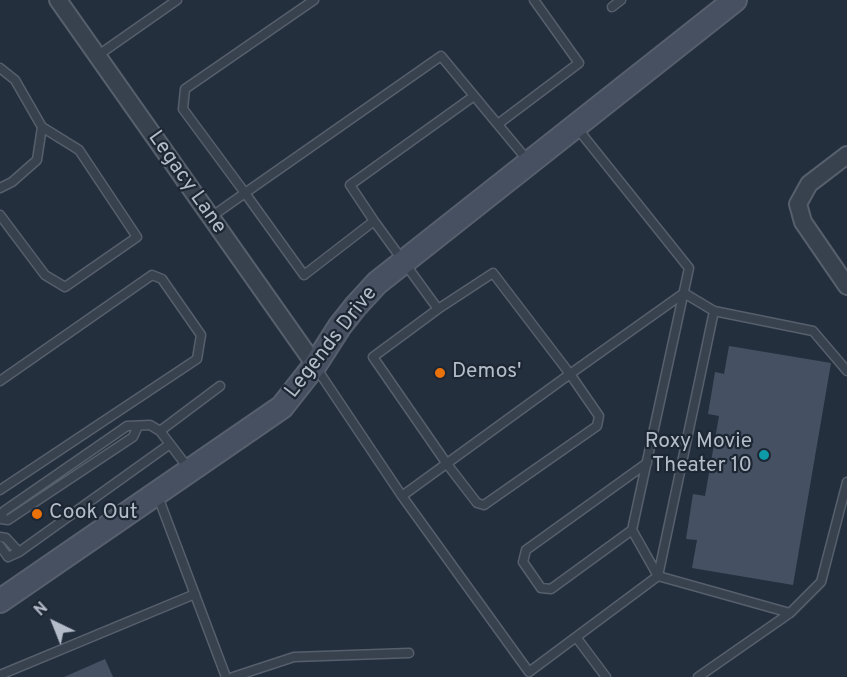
<!DOCTYPE html>
<html>
<head>
<meta charset="utf-8">
<style>
	body { margin:0 }
	#map { position:relative; width:847px; height:677px; overflow:hidden; background:#242f3e; font-family:Overpass,sans-serif }
	canvas { display:block }
	.north { position:absolute; left:24px; top:593px; width:60px; height:60px; -webkit-text-stroke:4px #1d2633; paint-order:stroke; rotate:317deg; font-size:16px; font-weight:700; line-height:24px; text-align:center; color:#b4bcc9 }
	.north::after { content:''; display:block; margin:auto; width:21px; height:27px; background:#b4bcc9; clip-path:polygon(50% 0,100% 100%,50% 72%,0 100%) }
</style>
</head>
<body>
<div id="map">
<canvas width="847" height="677"></canvas>
<div class="north">N</div>
</div>
<script>
const g = document.querySelector('canvas').getContext('2d');
g.lineJoin = 'round';
function fillPath(path, color) { g.fillStyle = color; g.fill(path, 'evenodd'); }
function stroke(path, color, width, dash) { g.strokeStyle = color; g.lineWidth = width; g.lineCap = dash ? 'butt' : 'round'; g.setLineDash(dash || []); g.stroke(path); }
function write(font, color, halo, rows, align = 'center') {
  g.font = font + ' Overpass,sans-serif'; g.lineWidth = 4.5; g.setLineDash([]); g.textBaseline = 'middle'; g.strokeStyle = halo; g.fillStyle = color; for (const [text, x, y, turn = 0] of rows) {
    g.save(); g.translate(x, y); g.rotate((+turn || 0) * Math.PI / 180); g.textAlign = isNaN(turn) ? turn : align; if (halo) g.strokeText(text, 0, 0); g.fillText(text, 0, 0); g.restore();
  }
}
fillPath(new Path2D(`
	M 729,346 L 831,363 L 793,585 L 692,568 L 697,540 L 686,539 L 693,494 L 705,496 L 719,416 L 708,414 L 715,372 L 724,374 Z
	M 105,659 L 113,677 L 64,677 Z`), '#455162');
const lane = new Path2D(`
	M 314,0 L 185,89 L 183,109 L 245,193 L 441,56 L 529,162
	M 612,7 L 621,0
	M 97,56 L 177,0
	M 0,68 L 15,80 L 42,127 L 37,160 L 12,182 L 0,188
	M 498,124 L 579,63 L 534,0
	M 0,215 L 45,275 L 65,287 L 137,237 L 79,150 L 42,127
	M 211,217 L 245,193 L 304,275 L 374,221 L 438,309 L 493,273 L 570,374 L 402,496
	M 374,221 L 350,185 L 474,96
	M 438,309 L 373,357 L 447,464 L 477,503 L 484,505 L 597,426 L 599,416 L 570,374 L 684,293 L 714,311 L 813,331 L 847,371
	M 714,311 L 658,576 L 790,613 L 821,582 L 847,482
	M 315,366 L 402,496 L 529,672 L 658,576 L 632,530 L 689,268 L 577,128
	M 0,381 L 152,275 L 162,279 L 201,335 L 197,359 L 0,490
	M 160,431 L 220,386
	M 157,494 L 226,677
	M 0,518 L 4,511 L 127,426 L 150,425 L 160,431 L 189,469
	M 0,519 L 8,520 L 133,437 L 138,426
	M 632,530 L 551,589 L 541,588 L 523,562 L 526,550 L 647,463
	M 0,537 L 6,538 L 19,552
	M 0,546 L 8,557 L 19,552 L 170,444
	M 576,637 L 606,677
	M 0,675 L 195,594
	M 233,677 L 294,657 L 409,653
	M 698,677 L 790,613`);
const street = new Path2D(`
	M 58,0 L 315,365
	M 847,155 L 809,184 L 798,204 L 803,222 L 847,286`);
const secondary = new Path2D(`
	M 0,601 L 282,407 L 315,365 L 340,326 L 355,307 L 377,283 L 735,0`);
stroke(lane, '#565f6c', 11);
stroke(street, '#565f6c', 20);
stroke(secondary, '#565f6c', 26);
stroke(lane, '#38414e', 8);
stroke(street, '#38414e', 16);
stroke(secondary, '#465061', 22);
for (const [x, y, r, color] of [
	[440,373,6,"#e8710a"],
	[764,455,6,"#0f9aa8"],
	[37,514,6,"#e8710a"]
]) { const dot = new Path2D(); dot.arc(x, y, r, 0, 2 * Math.PI); g.fillStyle = color; g.fill(dot); stroke(dot, '#1d2633', 2); }
write('21px', '#b4bcc9', '#1d2633', [
	["Legacy Lane",186,183,55],
	["Legends Drive",332,343,-52]
]);
write('21px', '#b4bcc9', '#1d2633', [
	["Demos'",452,373],
	["Roxy Movie",752,443,"right"],
	["Theater 10",752,467,"right"],
	["Cook Out",49,514]
], 'left');
</script>
</body>
</html>
